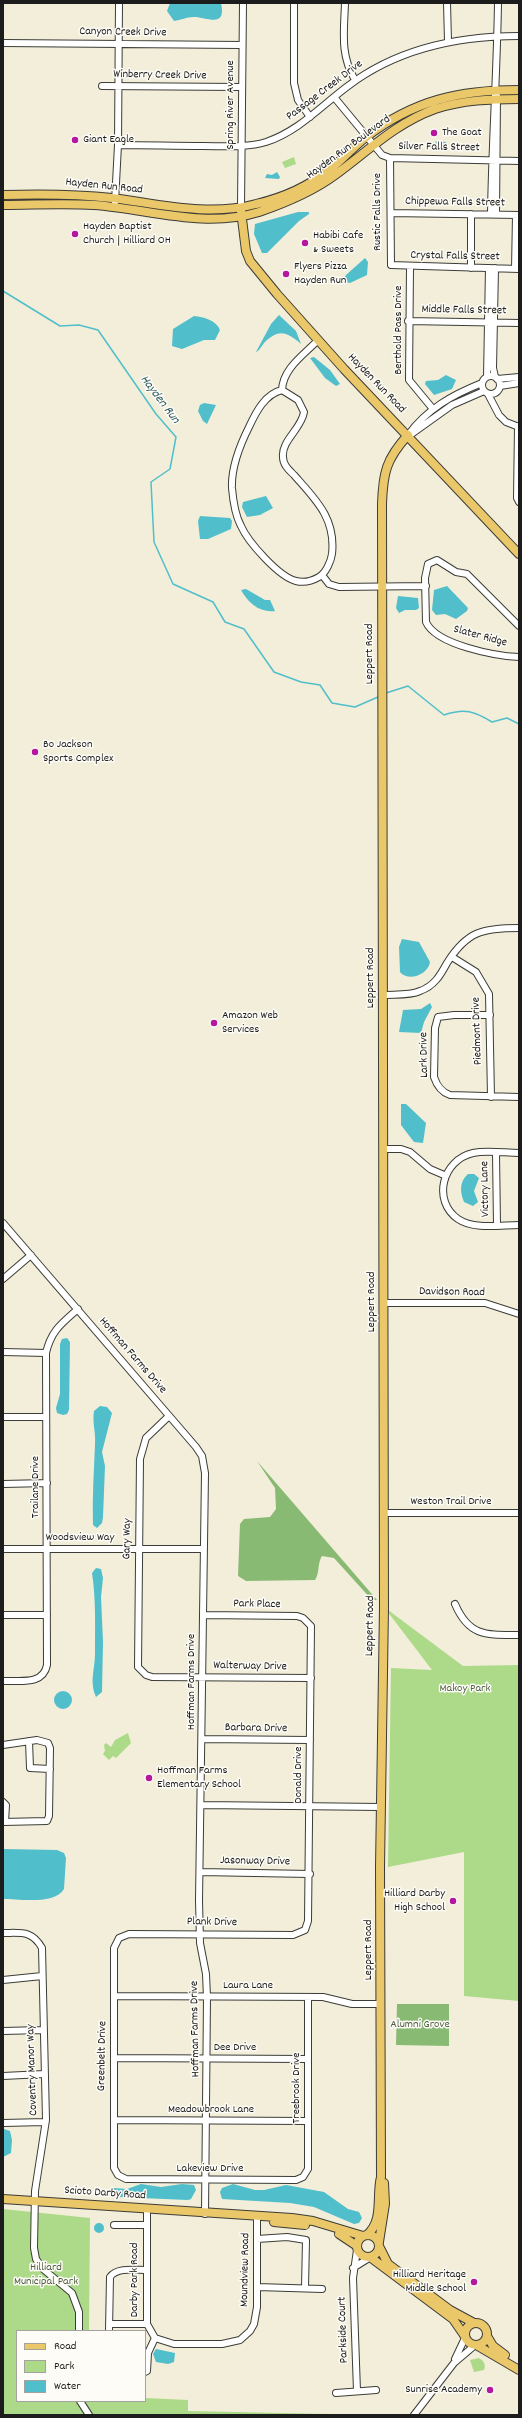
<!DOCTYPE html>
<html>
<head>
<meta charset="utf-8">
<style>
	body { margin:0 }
	#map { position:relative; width:522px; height:2418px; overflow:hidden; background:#f2eed9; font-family:Dekko,sans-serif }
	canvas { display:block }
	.frame { position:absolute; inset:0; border:4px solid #1c1c1c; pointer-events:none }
	.legend { position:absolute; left:16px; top:2330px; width:130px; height:72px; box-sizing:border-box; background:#fdfcf7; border:1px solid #a3a29f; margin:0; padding:5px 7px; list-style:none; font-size:12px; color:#1c1c1c }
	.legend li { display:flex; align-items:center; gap:8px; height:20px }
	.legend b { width:20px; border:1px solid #a3a29f }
</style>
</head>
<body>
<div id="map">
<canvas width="522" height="2418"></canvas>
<div class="frame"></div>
<ul class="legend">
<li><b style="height:5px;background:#eac769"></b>Road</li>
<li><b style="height:11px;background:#acda88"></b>Park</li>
<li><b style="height:11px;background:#51becb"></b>Water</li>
</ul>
</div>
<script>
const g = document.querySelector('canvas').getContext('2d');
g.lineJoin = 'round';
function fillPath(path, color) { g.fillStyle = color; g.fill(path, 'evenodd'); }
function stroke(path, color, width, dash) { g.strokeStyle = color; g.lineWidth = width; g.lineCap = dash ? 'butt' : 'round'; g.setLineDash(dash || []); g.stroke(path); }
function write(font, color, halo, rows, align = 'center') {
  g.font = font + ' Dekko,sans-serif'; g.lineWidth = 3; g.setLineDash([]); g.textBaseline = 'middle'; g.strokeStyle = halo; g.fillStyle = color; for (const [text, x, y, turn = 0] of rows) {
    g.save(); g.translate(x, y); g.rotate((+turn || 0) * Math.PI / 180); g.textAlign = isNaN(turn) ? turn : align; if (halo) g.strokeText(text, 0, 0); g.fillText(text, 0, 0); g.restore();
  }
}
fillPath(new Path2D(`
	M 294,157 L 296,164 L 285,168 L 282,162 Z
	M 384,1607 L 463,1666 L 519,1665 L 519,2001 L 464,1996 L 464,1852 L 388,1867 L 391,1668 L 432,1670 Z
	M 128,1733 L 131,1743 L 116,1758 L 113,1756 L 109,1760 L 103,1754 L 105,1751 L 104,1745 L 106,1743 L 111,1747 L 115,1740 Z
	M 3,2209 L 90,2218 L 89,2331 L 17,2331 L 17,2401 L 145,2401 L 145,2398 L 188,2400 L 188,2411 L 375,2415 L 3,2415 Z
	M 479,2358 C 484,2361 486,2364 484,2370 L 474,2372 L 470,2360 Z`), '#acda88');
fillPath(new Path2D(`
	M 257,1461 L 377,1600 L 372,1600 L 334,1558 L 322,1556 C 317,1564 320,1572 315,1580 L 246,1581 L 238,1576 L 240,1524 L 244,1519 L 270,1517 L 276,1509 L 275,1488 Z
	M 397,2004 L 449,2004 L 449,2046 L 396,2045 Z`), '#89ba74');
fillPath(new Path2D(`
	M 170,3 L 221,3 C 227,30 205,16 193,17 C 187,17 181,20 174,21 L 167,11 Z
	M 436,141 L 446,142 L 447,147 L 434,147 Z
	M 277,172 L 280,177 L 279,179 L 265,178 L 267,174 L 272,175 Z
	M 298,212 L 309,212 L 309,214 L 299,221 L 267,253 L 262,253 L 254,234 L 255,224 Z
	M 365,258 L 368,262 L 367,275 L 350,283 L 346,282 L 344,278 L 346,275 Z
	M 279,315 L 296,331 L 301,344 C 287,332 279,328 264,343 C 261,347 259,351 256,352 L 271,324 Z
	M 194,316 C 204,317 216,320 220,330 L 215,340 L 204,340 L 182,349 L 172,346 L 173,329 Z
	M 314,357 L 330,370 L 340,384 L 336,386 L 325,378 L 310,358 Z
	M 446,375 L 456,380 L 452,389 L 434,395 L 425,384 L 426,381 L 438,380 Z
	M 204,403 L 216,405 L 207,424 L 203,421 L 198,411 L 200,405 Z
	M 266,496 L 273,508 L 260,515 L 247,517 L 242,507 L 243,502 Z
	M 200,516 L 230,518 L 232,521 L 231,529 L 208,539 L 200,539 L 198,521 Z
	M 447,586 L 468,608 L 467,611 L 456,619 L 445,614 L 436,615 L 432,610 L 434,590 Z
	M 246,589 L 265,600 L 270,600 L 275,611 C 260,613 248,603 241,590 Z
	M 398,596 L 418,598 L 419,608 L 416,610 L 405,610 L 399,613 L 396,608 Z
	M 402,939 L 419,942 L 430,962 C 428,975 408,982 400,972 L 399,947 Z
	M 430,1003 L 432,1007 L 424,1022 L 421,1033 L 399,1032 L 403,1010 L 421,1009 Z
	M 401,1104 L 406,1104 L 426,1123 L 423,1143 L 414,1142 L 401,1125 Z
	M 468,1174 L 474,1174 L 479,1178 L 474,1191 L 478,1202 L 473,1206 L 464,1202 C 460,1192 459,1182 468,1174 Z
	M 67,1338 L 70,1342 L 69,1410 L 67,1414 L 63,1415 L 57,1413 L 56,1408 L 60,1394 L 60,1344 L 62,1339 Z
	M 100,1406 L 107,1407 L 112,1413 L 102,1452 L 105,1466 L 103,1517 L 102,1523 L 97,1528 L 93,1525 C 92,1498 94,1471 95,1444 C 96,1431 92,1424 94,1411 Z
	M 96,1568 L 101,1569 L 103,1578 L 101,1597 L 103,1642 L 102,1692 L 96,1697 C 89,1682 95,1669 95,1654 C 95,1627 96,1599 92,1573 Z
	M54 1700a9 9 0 1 1 18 0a9 9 0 1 1-18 0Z
	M 3,1849 L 57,1850 L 64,1853 L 66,1858 L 64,1889 C 55,1905 19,1899 3,1899 Z
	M 4,2129 L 10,2131 L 12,2140 L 11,2153 L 3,2157 Z
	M 141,2184 L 161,2187 L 182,2184 L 194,2185 L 196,2190 L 191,2199 L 188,2200 L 117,2197 L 111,2191 L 114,2188 L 127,2189 Z
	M 233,2184 L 255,2190 L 264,2190 L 286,2185 L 324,2192 L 348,2209 L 359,2212 L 362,2218 L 359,2223 L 354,2224 L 314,2207 L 290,2203 L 222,2199 L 220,2192 L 222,2188 Z
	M94 2228a5 5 0 1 1 10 0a5 5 0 1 1-10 0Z
	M 156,2349 L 175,2353 L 174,2362 L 168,2364 L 156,2362 L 153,2354 Z`), '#51becb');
stroke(new Path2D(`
	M 3,291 L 60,326 L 79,325 L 98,330 L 156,414 L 176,437 L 170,469 L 151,482 L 154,542 L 173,584 L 213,602 L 225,622 L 244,629 L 274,672 L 301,682 L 320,685 L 332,703 L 355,707 L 378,697
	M 386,693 L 408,686 L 444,715 C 465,708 474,711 492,722 L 507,718 L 519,724`), '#51becb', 1.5);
const minor = new Path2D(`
	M 294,3 L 294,83 L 298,100 L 310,117
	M 345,3 C 344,32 340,55 355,80
	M 447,3 L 448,41
	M 3,43 L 242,45
	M 102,86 L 241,87
	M 334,97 L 382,155 L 390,158 L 519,161
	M 118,145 C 147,145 175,146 203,146 C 224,146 246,148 266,142 C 299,131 321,106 348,86 C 398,48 458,36 519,36
	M 390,158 L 391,265 L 519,269
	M 115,202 L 118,145 L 119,3
	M 241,207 L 243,3
	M 391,213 L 519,215
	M 491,214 C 492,143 497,73 498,3
	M 496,214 L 497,96
	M 410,267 L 409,380 L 433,409
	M 471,268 L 471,214
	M 495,268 L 493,368 L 495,377
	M 515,269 L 516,215
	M 408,321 L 519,323
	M482 385a9 9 0 1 1 18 0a9 9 0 1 1-18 0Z
	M 487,377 L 489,268
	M 497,379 L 519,377
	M 500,386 L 519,383
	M 282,390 L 298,400 L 304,412 C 302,428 281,441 283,457 C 283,465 289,470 294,475 C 315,499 336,518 332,554 C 331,561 326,573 319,577 C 312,581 304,583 296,581 C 279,577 248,542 241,526 C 235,515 233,500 232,488 C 231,467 240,445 249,427 C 256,412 265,394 282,390 Z
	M 282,390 C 283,368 304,355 318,340
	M 488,394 L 499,415 L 506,422 L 519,427
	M 518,426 L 517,498 L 519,502
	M 408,435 C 427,409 452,395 482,383
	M 410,435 L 452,405 L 484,391
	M 322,575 L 329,584 L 339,587 L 426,586
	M 519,626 L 467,574 L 456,572 L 437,560 L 428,564 L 425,578 L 426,622 C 436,645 496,656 519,657
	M 452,957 L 476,972 L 489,994 L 491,1097
	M 383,995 C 394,994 409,996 420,991 C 434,986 440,976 447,963 C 467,931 483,928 519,928
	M 490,1015 L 454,1015 L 438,1017 L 435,1028 L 434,1077 C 437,1086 441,1092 450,1095 L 519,1097
	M 383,1149 L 401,1149 L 410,1152 L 430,1169 L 444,1175
	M 496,1153 L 497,1225
	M 519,1153 C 505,1153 487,1150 473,1153 C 442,1160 432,1201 458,1219 C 474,1230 501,1225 519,1225
	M 3,1223 L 196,1447 L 202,1456 L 205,1473 L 199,1900 L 200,1943 L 206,1974 L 207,1997 L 205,2214
	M 3,1279 L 31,1255
	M 384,1303 L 485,1303 L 519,1314
	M 3,1352 L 46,1353
	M 169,1416 L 146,1438 L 140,1459 L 138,1667 L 146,1675 L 152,1677 L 311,1678
	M 3,1417 L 46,1417
	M 3,1484 L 47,1483
	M 384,1513 L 519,1513
	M 3,1549 L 204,1549
	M 455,1604 C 469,1637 487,1635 519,1635
	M 3,1615 L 47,1615
	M 203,1615 L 297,1616 L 303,1618 L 311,1626 L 308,1921 L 305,1930 L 293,1935 L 129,1934 L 119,1938 L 114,1948 L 114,2168 L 118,2175 L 126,2179 L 296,2180 L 303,2177 L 308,2169 L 308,1997
	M 3,1681 C 19,1680 43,1686 47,1665 L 46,1353 C 51,1331 61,1324 78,1309
	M 202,1739 L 310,1740
	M 29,1741 L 30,1768 L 50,1769
	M 3,1745 L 37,1740 L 48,1743 L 50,1748 L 49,1816 L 47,1821 L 3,1822
	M 3,1802 L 6,1805 L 5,1822
	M 202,1805 L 381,1807
	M 200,1872 L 310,1874
	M 3,1933 C 21,1933 32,1930 42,1948 L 46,2120 L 35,2191 L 34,2248 L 36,2259 L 43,2269 L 72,2293 L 79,2312 L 79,2331
	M 3,1980 L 42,1976
	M 115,1996 L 323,1997 L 352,2004 L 381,2004
	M 3,2031 L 43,2030
	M 114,2058 L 308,2059
	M 3,2076 L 44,2074
	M 114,2120 L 308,2121
	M 3,2123 L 45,2122
	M 147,2209 L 147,2324 L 155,2338 L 174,2344 L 222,2344 L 240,2340 L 250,2331 L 254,2324 L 257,2307 L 257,2216
	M 114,2225 L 146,2225
	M 257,2239 L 287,2237 L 306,2240 L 305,2288
	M 353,2268 L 369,2258
	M 257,2287 L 322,2289
	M 109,2324 L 147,2324
	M 109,2331 L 110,2277 C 117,2267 135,2270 147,2270
	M 455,2359 L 465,2338
	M 145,2372 L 147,2371 L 148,2353 L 155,2338
	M 357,2391 L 353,2278 L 357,2250
	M 336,2393 L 376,2390
	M 80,2401 L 89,2415
	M 414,2415 L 454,2363 L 474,2346`);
const major = new Path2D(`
	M 3,195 C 39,194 76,194 112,198 C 160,204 209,217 256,204 C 282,198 309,186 330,169 C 343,159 353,147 366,137 C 414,100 460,90 519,90
	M 3,205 C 33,205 64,203 94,205 C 149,209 204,229 259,212 C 285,203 312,192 335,175 C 368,151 396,123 435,109 C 463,100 490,99 519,99
	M 241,211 L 246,251 L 250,261 L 277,294 L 344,369 L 519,554
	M 3,2199 L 292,2218 L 313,2221 L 363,2236
	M 274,2222 L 305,2225
	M 339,2234 L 357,2246
	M357 2246a11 11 0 1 1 22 0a11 11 0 1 1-22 0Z
	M 367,2235 C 384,2220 376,2197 381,2177 L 380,1867 L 384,1607 L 382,504 C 383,473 386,459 408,435
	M 379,2242 L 385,2204 L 384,2183
	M 380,2248 L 388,2264 L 450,2310 L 474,2323
	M 370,2257 L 453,2319 L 464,2335
	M465 2334a11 11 0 1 1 22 0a11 11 0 1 1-22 0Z
	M 487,2336 L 493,2346 L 505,2355
	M 478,2346 L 519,2370`);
stroke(minor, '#3c3c38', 8);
stroke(major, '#3c3c38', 10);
stroke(minor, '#fff', 6);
stroke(major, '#eac769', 8);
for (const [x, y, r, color] of [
	[434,133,4,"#b5179e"],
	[75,140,4,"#b5179e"],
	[75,234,4,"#b5179e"],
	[305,243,4,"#b5179e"],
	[286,274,4,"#b5179e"],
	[35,752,4,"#b5179e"],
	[214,1023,4,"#b5179e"],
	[149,1778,4,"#b5179e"],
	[453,1901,4,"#b5179e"],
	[474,2282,4,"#b5179e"],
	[490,2390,4,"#b5179e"]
]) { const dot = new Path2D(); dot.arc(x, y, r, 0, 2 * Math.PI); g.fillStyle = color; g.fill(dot); stroke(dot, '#fdfcf7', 1.5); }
write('12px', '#1c1c1c', '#fdfcf7', [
	["Canyon Creek Drive",123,33,1],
	["Winberry Creek Drive",160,76,1],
	["Passage Creek Drive",325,91,-37],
	["Spring River Avenue",231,105,-90],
	["Hayden Run Boulevard",349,148,-36],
	["Silver Falls Street",439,148,1],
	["Hayden Run Road",104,187,6],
	["Chippewa Falls Street",455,203,1],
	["Rustic Falls Drive",378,212,-90],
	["Crystal Falls Street",455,257,1],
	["Middle Falls Street",464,311,1],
	["Berthold Pass Drive",399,330,-90],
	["Hayden Run Road",376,384,46],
	["Slater Ridge",480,637,15],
	["Leppert Road",370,654,-90],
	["Leppert Road",371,978,-90],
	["Piedmont Drive",478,1031,-92],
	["Lark Drive",425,1055,-91],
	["Victory Lane",486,1189,-91],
	["Davidson Road",452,1293,1],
	["Leppert Road",372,1302,-90],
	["Hoffman Farms Drive",132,1356,49],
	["Trailane Drive",36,1487,-90],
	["Weston Trail Drive",451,1502],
	["Woodsview Way",80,1538],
	["Gary Way",128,1539,-89],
	["Park Place",257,1605,1],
	["Leppert Road",371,1626,-89],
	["Walterway Drive",250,1667,1],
	["Hoffman Farms Drive",192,1682,-90],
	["Barbara Drive",256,1729,1],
	["Donald Drive",299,1775,-90],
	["Jasonway Drive",255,1862,1],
	["Plank Drive",212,1923,1],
	["Leppert Road",369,1950,-90],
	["Laura Lane",248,1986],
	["Hoffman Farms Drive",196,2029,-91],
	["Dee Drive",235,2048],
	["Greenbelt Drive",103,2056,-89],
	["Coventry Manor Way",33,2070,-92],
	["Treebrook Drive",297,2088,-90],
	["Meadowbrook Lane",211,2110],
	["Lakeview Drive",210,2169],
	["Scioto Darby Road",105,2194,4],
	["Moundview Road",246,2270,-89],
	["Darby Park Road",135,2280,-90],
	["Parkside Court",344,2330,-92]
]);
write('12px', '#1c1c1c', '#fdfcf7', [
	["The Goat",442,133],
	["Giant Eagle",83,140],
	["Hayden Baptist",83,227],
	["Church | Hilliard OH",83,241],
	["Habibi Cafe",313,236],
	["& Sweets",313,250],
	["Flyers Pizza",294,267],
	["Hayden Run",294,281],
	["Bo Jackson",43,745],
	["Sports Complex",43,759],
	["Amazon Web",222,1016],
	["Services",222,1030],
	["Hoffman Farms",157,1771],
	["Elementary School",157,1785],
	["Hilliard Darby",445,1894,"right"],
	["High School",445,1908,"right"],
	["Hilliard Heritage",466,2275,"right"],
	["Middle School",466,2289,"right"],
	["Sunrise Academy",482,2390,"right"]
], 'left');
write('12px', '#4e5e42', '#fdfcf7', [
	["Makoy Park",465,1689],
	["Alumni Grove",420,2025],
	["Hilliard",46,2268],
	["Municipal Park",46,2282]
]);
write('italic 13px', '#315d62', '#fdfcf7', [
	["Hayden Run",159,400,53]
]);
</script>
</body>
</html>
